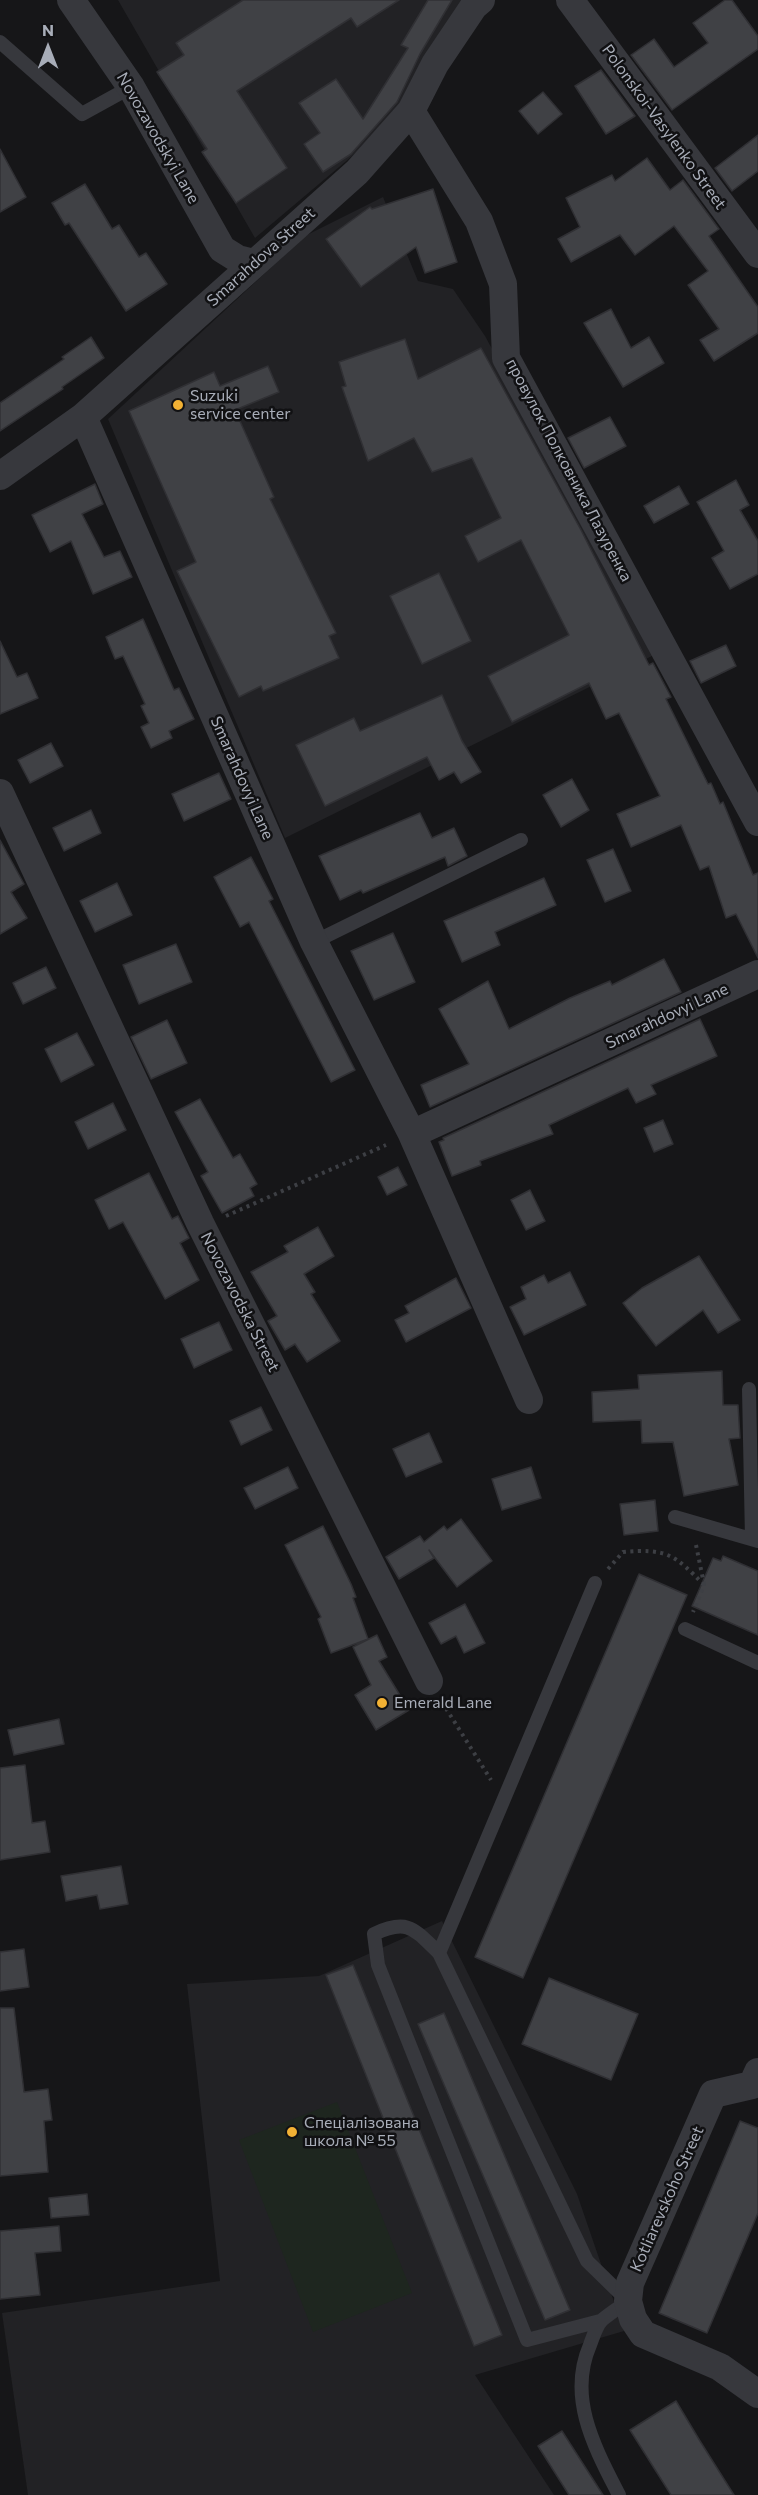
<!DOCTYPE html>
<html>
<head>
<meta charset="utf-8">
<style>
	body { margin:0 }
	#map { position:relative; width:758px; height:2495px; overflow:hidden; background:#161618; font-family:Commissioner,sans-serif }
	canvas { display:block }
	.north { position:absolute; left:18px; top:18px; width:60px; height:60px; -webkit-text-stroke:4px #111113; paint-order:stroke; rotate:0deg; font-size:16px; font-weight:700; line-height:24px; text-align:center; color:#a8adb8 }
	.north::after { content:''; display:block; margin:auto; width:21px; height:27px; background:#a8adb8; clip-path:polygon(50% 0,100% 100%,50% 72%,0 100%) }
</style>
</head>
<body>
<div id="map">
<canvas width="758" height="2495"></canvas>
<div class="north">N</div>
</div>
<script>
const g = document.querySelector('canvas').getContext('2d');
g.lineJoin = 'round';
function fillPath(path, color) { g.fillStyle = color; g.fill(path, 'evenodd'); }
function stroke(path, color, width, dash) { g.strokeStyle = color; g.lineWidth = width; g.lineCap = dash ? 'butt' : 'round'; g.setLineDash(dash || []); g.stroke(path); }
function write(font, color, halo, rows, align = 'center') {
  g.font = font + ' Commissioner,sans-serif'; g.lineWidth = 5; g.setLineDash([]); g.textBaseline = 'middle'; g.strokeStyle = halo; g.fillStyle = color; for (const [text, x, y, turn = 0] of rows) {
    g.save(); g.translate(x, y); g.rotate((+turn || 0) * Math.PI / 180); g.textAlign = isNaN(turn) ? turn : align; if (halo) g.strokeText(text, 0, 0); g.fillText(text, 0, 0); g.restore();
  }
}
fillPath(new Path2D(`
	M 118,0 L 467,0 L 403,108 L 364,146 L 255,238 Z
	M 383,197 L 418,281 L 453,289 L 485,336 L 658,653 L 285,838 L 108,419 L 305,236 Z
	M 442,1921 L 577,2194 L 624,2331 L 475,2375 L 554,2495 L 28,2495 L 2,2313 L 220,2281 L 187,1984 L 319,1976 Z`), '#222225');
fillPath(new Path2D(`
	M 337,2102 L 412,2293 L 313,2332 L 239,2140 Z`), '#1e261f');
const building = new Path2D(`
	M 243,0 L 399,0 L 357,27 L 351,18 L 237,91 L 287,168 L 236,203 L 202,152 L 207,149 L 157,72 L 184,55 L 176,43 Z
	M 428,0 L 452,0 L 420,54 L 397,102 L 351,154 L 323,172 L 304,144 L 320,133 L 299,103 L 336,79 L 363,119 L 408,48 L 401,45 Z
	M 725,0 L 732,0 L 758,36 L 758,49 L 672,110 L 631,55 L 654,39 L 674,67 L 708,43 L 693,23 Z
	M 601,70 L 635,116 L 606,134 L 575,86 Z
	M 543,92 L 562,114 L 538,134 L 519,111 Z
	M 758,135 L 758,171 L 732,191 L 715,168 Z
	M 0,149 L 26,197 L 0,212 Z
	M 647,158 L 670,190 L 683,180 L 719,229 L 709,236 L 758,307 L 758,333 L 714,361 L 700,340 L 719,329 L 688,285 L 708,271 L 674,226 L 635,255 L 620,235 L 571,262 L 558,239 L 580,227 L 566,198 L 612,175 L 615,181 Z
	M 85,184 L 112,229 L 119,225 L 139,257 L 146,253 L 167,284 L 126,311 L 69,223 L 65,225 L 52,203 Z
	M 433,189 L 457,262 L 425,273 L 416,247 L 361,287 L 326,239 L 370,207 L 372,209 Z
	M 611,309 L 631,348 L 649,337 L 664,363 L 623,387 L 584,323 Z
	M 91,337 L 104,358 L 62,387 L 63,389 L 0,431 L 0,403 L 64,359 L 62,357 Z
	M 405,339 L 418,379 L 481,348 L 581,530 L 649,665 L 653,663 L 671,697 L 666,699 L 708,784 L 711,783 L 720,804 L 723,802 L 753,875 L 758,873 L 758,958 L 736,914 L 726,918 L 709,866 L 700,870 L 681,825 L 631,847 L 617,814 L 660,796 L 619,713 L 606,719 L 589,683 L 512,722 L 488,676 L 569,635 L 521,540 L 478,562 L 465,536 L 501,518 L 472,458 L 432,472 L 414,438 L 368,461 L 342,387 L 346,386 L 339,362 Z
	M 268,366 L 279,392 L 235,410 L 274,497 L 270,499 L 336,633 L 329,636 L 339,658 L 263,691 L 261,686 L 239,697 L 177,571 L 196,562 L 129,411 L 214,372 L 220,386 Z
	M 610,417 L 626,446 L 584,468 L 568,438 Z
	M 736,480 L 749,505 L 740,510 L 758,541 L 758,574 L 730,589 L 712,558 L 724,551 L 697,502 Z
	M 95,484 L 103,504 L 82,514 L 104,557 L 120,551 L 132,577 L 93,594 L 71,541 L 50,552 L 32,515 Z
	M 679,486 L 689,504 L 654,523 L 644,506 Z
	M 439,573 L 471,641 L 422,664 L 390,596 Z
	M 143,619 L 174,690 L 179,688 L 194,719 L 169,731 L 172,738 L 151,748 L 141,727 L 149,723 L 141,706 L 145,704 L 123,656 L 115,659 L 106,637 Z
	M 0,641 L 17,677 L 27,673 L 38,698 L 0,714 Z
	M 726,645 L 736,666 L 701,683 L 690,661 Z
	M 442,695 L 462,741 L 481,772 L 461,783 L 454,772 L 439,780 L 427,757 L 325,806 L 296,745 L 354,718 L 360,731 Z
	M 51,743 L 63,766 L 30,783 L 18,760 Z
	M 219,773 L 231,799 L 184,821 L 172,794 Z
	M 572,779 L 589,810 L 561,827 L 543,795 Z
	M 91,810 L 101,833 L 64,851 L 53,828 Z
	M 420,813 L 432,838 L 454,828 L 467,856 L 448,866 L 445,857 L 363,893 L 361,890 L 340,900 L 319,856 Z
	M 0,840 L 24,884 L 11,892 L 27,918 L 0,934 Z
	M 613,849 L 631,891 L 605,902 L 587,860 Z
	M 251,857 L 273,899 L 269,901 L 355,1070 L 331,1082 L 249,922 L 240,927 L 214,877 Z
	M 544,878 L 556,905 L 495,932 L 500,945 L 462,962 L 444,921 Z
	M 117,883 L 132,915 L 95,932 L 80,901 Z
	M 393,933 L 415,982 L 374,1000 L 351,951 Z
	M 176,944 L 192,982 L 139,1004 L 123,965 Z
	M 664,959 L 681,992 L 430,1107 L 421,1085 L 469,1064 L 439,1009 L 488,981 L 509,1029 L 570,998 L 610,981 L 612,985 Z
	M 46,967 L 56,988 L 23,1004 L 13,983 Z
	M 700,1019 L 717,1056 L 651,1085 L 656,1094 L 636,1103 L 628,1088 L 549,1125 L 553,1134 L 480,1161 L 481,1165 L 452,1176 L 439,1142 L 444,1140 L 443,1138 Z
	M 167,1020 L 187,1063 L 151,1079 L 131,1037 Z
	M 77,1033 L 94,1065 L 61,1082 L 45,1049 Z
	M 200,1099 L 233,1158 L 240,1154 L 257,1184 L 250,1188 L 254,1196 L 222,1213 L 201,1176 L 208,1172 L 175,1112 Z
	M 113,1103 L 126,1130 L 88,1149 L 75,1122 Z
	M 663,1120 L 673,1144 L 654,1152 L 644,1128 Z
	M 398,1167 L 407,1185 L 387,1195 L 378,1177 Z
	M 149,1173 L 172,1219 L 178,1216 L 189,1238 L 180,1243 L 199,1280 L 165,1299 L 123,1222 L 109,1229 L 95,1200 Z
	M 530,1190 L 545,1221 L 526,1230 L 511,1200 Z
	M 318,1227 L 334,1256 L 304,1274 L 315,1292 L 311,1294 L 340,1341 L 307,1362 L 295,1344 L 285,1350 L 268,1321 L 277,1316 L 251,1272 L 288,1252 L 284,1246 Z
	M 699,1256 L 740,1320 L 718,1333 L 703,1310 L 656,1346 L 623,1303 L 642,1288 Z
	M 570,1272 L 586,1305 L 524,1335 L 510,1307 L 526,1299 L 521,1287 L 544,1275 L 548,1283 Z
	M 456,1278 L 471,1308 L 406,1342 L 395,1320 L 409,1313 L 405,1306 Z
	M 219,1322 L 232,1350 L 194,1368 L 181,1339 Z
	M 722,1371 L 723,1405 L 738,1405 L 740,1438 L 729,1439 L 738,1485 L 684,1496 L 673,1442 L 642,1443 L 641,1420 L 593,1422 L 592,1392 L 639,1389 L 638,1375 Z
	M 261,1407 L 272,1430 L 241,1445 L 230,1421 Z
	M 429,1433 L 442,1462 L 406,1477 L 393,1449 Z
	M 288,1467 L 298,1488 L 255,1509 L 244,1488 Z
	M 531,1467 L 541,1498 L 502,1510 L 492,1479 Z
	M 655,1500 L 658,1531 L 624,1535 L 620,1504 Z
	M 461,1519 L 492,1561 L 457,1587 L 429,1550 L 434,1558 L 399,1579 L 386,1557 L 420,1536 L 424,1542 L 444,1526 L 447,1530 Z
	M 323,1526 L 351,1584 L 356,1597 L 353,1598 L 368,1639 L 331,1653 L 318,1619 L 321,1617 L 285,1545 Z
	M 723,1556 L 758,1571 L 758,1635 L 692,1606 L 713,1558 L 721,1561 Z
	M 639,1574 L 687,1595 L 523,1978 L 475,1957 Z
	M 465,1604 L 485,1643 L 464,1653 L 456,1636 L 441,1644 L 429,1623 Z
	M 377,1635 L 387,1657 L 379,1661 L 409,1710 L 376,1730 L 355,1695 L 371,1685 L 353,1647 Z
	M 59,1719 L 64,1744 L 14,1755 L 8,1730 Z
	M 25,1765 L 32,1823 L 45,1821 L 50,1852 L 0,1860 L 0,1768 Z
	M 121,1866 L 128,1904 L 100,1909 L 97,1895 L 66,1901 L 61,1876 Z
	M 24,1949 L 29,1987 L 0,1991 L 0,1952 Z
	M 353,1965 L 502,2335 L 474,2346 L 326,1975 Z
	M 549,1978 L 638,2014 L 611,2080 L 522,2044 Z
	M 0,2008 L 14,2008 L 24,2092 L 48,2089 L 52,2120 L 44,2121 L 48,2172 L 0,2176 Z
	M 444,2013 L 570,2310 L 545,2320 L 418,2024 Z
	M 740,2121 L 758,2128 L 758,2213 L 707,2333 L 659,2313 Z
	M 87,2194 L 89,2215 L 51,2218 L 49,2198 Z
	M 59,2226 L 61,2251 L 35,2253 L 40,2295 L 0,2299 L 0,2231 Z
	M 676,2401 L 700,2441 L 734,2495 L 671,2495 L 630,2430 Z
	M 562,2431 L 603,2495 L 569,2495 L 538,2446 Z`);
fillPath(building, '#404145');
stroke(building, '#303034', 1.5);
stroke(new Path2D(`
	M 226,1216 L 386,1145
	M 696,1545 L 704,1584
	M 608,1569 L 623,1552 C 667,1548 675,1555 704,1585 L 693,1612
	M 442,1702 L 491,1780`), '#3d3f44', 4, [3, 4.5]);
stroke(new Path2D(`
	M 0,42 L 82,114 L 131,87
	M 314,942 L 521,840
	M 749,1389 L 752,1539
	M 675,1517 L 758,1541
	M 685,1629 L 758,1663
	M 439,1953 L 595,1583
	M 600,2321 L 527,2340 L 378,1965 L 374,1934 C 408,1918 414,1929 439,1953 L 587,2261 L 628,2301 C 620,2307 610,2313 602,2320 C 596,2326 593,2337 590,2345 C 567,2398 595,2448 619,2495`), '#37383d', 14);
stroke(new Path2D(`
	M 71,0 L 131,87 L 222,249 L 238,259 L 254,263
	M 570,0 L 758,254
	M 411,111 L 479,221 L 503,284 L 506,358 L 758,822
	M 83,417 L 314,942 L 412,1134 L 529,1400
	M 0,476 L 83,417 L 357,172 L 411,111 L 435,64 L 474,6 L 481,0
	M 0,793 L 200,1223 L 429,1681
	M 412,1134 L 758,974
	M 758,2072 L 752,2085 L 713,2094 L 630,2283 L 628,2301 L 633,2319 L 643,2334 L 720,2367 L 758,2394`), '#37383d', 28);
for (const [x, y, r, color] of [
	[178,405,6,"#f2b134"],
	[382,1703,6,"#f2b134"],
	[292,2132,6,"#f2b134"]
]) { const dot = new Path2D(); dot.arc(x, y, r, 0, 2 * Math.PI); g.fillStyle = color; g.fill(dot); stroke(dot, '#111113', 2); }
write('16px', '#a8adb8', '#111113', [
	["Polonskoi-Vasylenko Street",664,127,54],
	["Novozavodskyi Lane",158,138,60],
	["Smarahdova Street",261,257,-42],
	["провулок Полковника Лазуренка",569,470,62],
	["Smarahdovyi Lane",242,778,66],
	["Smarahdovyi Lane",667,1016,-25],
	["Novozavodska Street",240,1302,63],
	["Kotliarevskoho Street",667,2199,-66]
]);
write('16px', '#a8adb8', '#111113', [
	["Suzuki",190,396],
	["service center",190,414],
	["Emerald Lane",394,1703],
	["Спеціалізована",304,2123],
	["школа № 55",304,2141]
], 'left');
</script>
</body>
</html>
